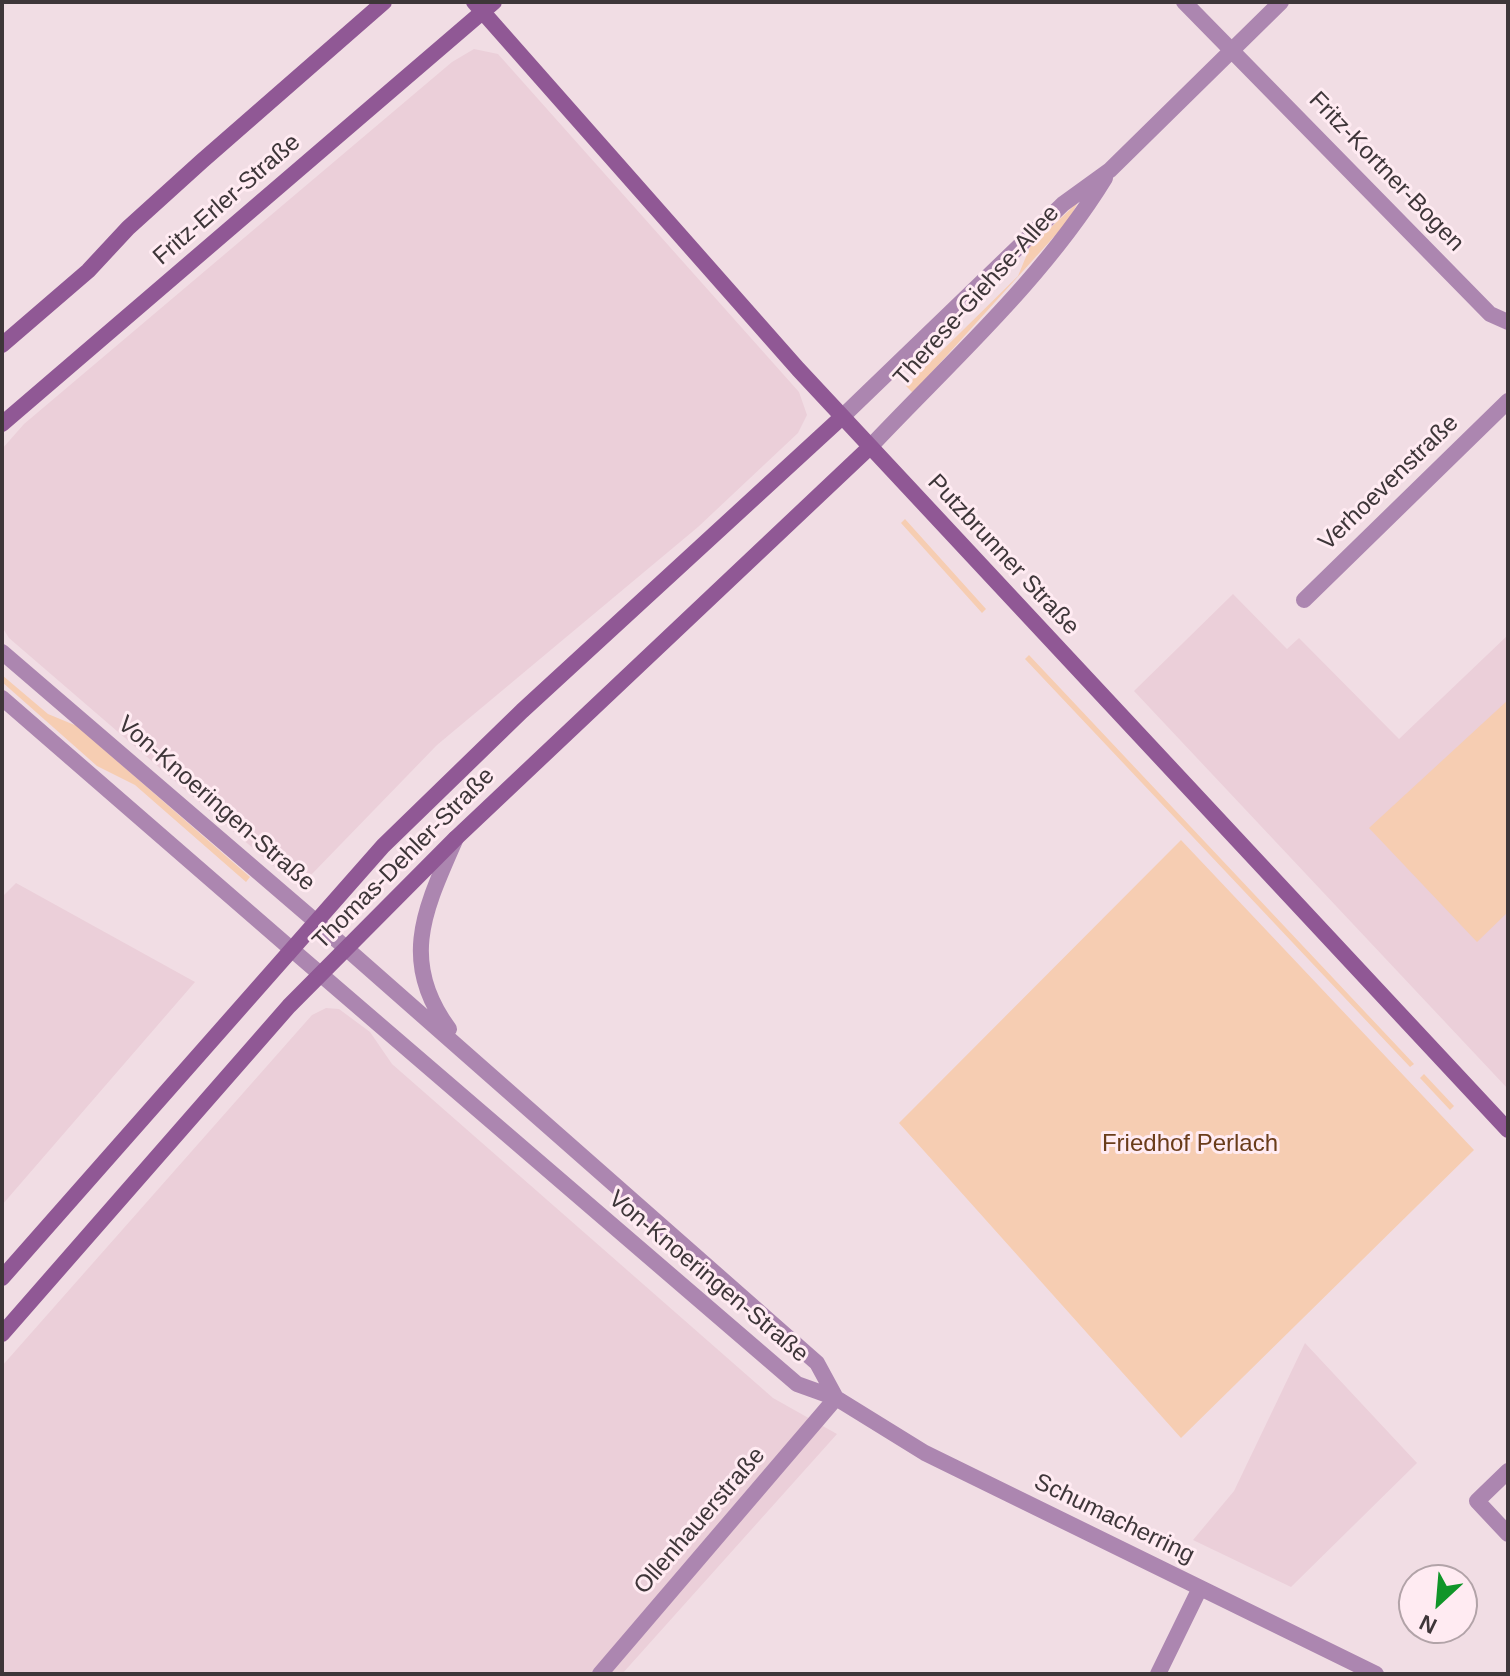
<!DOCTYPE html>
<html>
<head>
<meta charset="utf-8">
<style>
	body { margin:0 }
	#map { position:relative; width:1510px; height:1676px; overflow:hidden; background:#f1dde4; font-family:Arial,sans-serif }
	canvas { display:block }
	.frame { position:absolute; inset:0; border:4px solid #3e3639; pointer-events:none }
	.north { position:absolute; left:1398px; top:1564px; width:80px; height:80px; box-sizing:border-box; background:#ffebf2; border:2px solid #b2a3a8; border-radius:50%; rotate:206deg; font-size:22px; font-weight:700; line-height:32px; text-align:center; color:#3e3639 }
	.north::after { content:''; display:block; margin:auto; width:28px; height:36px; background:#109529; clip-path:polygon(50% 0,100% 100%,50% 72%,0 100%) }
</style>
</head>
<body>
<div id="map">
<canvas width="1510" height="1676"></canvas>
<div class="frame"></div>
<div class="north">N</div>
</div>
<script>
const g = document.querySelector('canvas').getContext('2d');
g.lineJoin = 'round';
function fillPath(path, color) { g.fillStyle = color; g.fill(path, 'evenodd'); }
function stroke(path, color, width, dash) { g.strokeStyle = color; g.lineWidth = width; g.lineCap = dash ? 'butt' : 'round'; g.setLineDash(dash || []); g.stroke(path); }
function write(font, color, halo, rows, align = 'center') {
  g.font = font + ' Arial,sans-serif'; g.lineWidth = 6; g.setLineDash([]); g.textBaseline = 'middle'; g.strokeStyle = halo; g.fillStyle = color; for (const [text, x, y, turn = 0] of rows) {
    g.save(); g.translate(x, y); g.rotate((+turn || 0) * Math.PI / 180); g.textAlign = isNaN(turn) ? turn : align; if (halo) g.strokeText(text, 0, 0); g.fillText(text, 0, 0); g.restore();
  }
}
fillPath(new Path2D(`
	M 474,49 L 498,54 L 799,392 L 807,415 L 798,433 L 698,527 L 437,745 L 310,876 L 291,881 L 9,638 L 2,627 L 2,449 L 24,424 L 452,62 Z
	M 1233,594 L 1287,649 L 1299,638 L 1399,739 L 1508,635 L 1508,1089 L 1134,691 Z
	M 16,883 L 195,982 L 2,1205 L 2,897 Z
	M 326,1008 L 339,1009 L 370,1032 L 392,1064 L 773,1398 L 837,1434 L 622,1674 L 2,1674 L 2,1366 L 312,1015 Z
	M 1305,1343 L 1417,1463 L 1291,1587 L 1193,1540 L 1234,1491 Z`), '#ebcfd9');
fillPath(new Path2D(`
	M 1078,202 L 1069,220 L 913,393 L 906,386 L 1018,276 L 1030,247 Z
	M 905,519 L 986,609 L 982,613 L 901,523 Z
	M 1029,655 L 1414,1064 L 1410,1067 L 1025,659 Z
	M 2,675 L 48,714 L 77,726 L 250,877 L 246,882 L 135,785 L 97,766 L 2,682 Z
	M 1508,700 L 1508,912 L 1477,942 L 1369,828 Z
	M 1181,840 L 1474,1150 L 1181,1438 L 899,1123 Z
	M 1424,1074 L 1454,1106 L 1450,1110 L 1420,1078 Z`), '#f6cdb2');
stroke(new Path2D(`
	M 1184,2 L 1490,314 L 1508,322
	M 842,417 L 1063,204 L 1110,170 L 1281,2
	M 870,447 C 951,361 1043,279 1105,178
	M 1304,600 L 1508,401
	M 314,920 L 817,1363 L 836,1398
	M 290,948 L 797,1384 L 836,1398 L 925,1453 L 1376,1674
	M 449,1029 C 398,960 426,907 456,838
	M 1508,1471 L 1477,1501 L 1508,1534
	M 600,1674 L 836,1398
	M 1158,1674 L 1200,1588`), '#ac86b0', 16);
stroke(new Path2D(`
	M 2,652 L 314,920
	M 2,698 L 290,948`), '#ac86b0', 16);
stroke(new Path2D(`
	M 474,2 L 798,369 L 1508,1130
	M 2,345 L 88,271 L 128,228 L 202,161 L 384,2
	M 2,424 L 494,2
	M 2,1278 L 383,846 L 522,711 L 842,417
	M 2,1334 L 289,1006 L 456,838 L 870,447`), '#905895', 16);
write('24px', '#3e3639', '#ffebf2', [
	["Fritz-Kortner-Bogen",1386,172,46],
	["Fritz-Erler-Straße",227,200,-41],
	["Therese-Giehse-Allee",977,296,-48],
	["Verhoevenstraße",1389,483,-44],
	["Putzbrunner Straße",1003,555,47],
	["Von-Knoeringen-Straße",216,804,41],
	["Thomas-Dehler-Straße",404,859,-45],
	["Von-Knoeringen-Straße",708,1277,40],
	["Schumacherring",1114,1519,26],
	["Ollenhauerstraße",700,1521,-49]
]);
write('24px', '#6a3c1a', '#ffebf2', [
	["Friedhof Perlach",1190,1144]
]);
</script>
</body>
</html>
